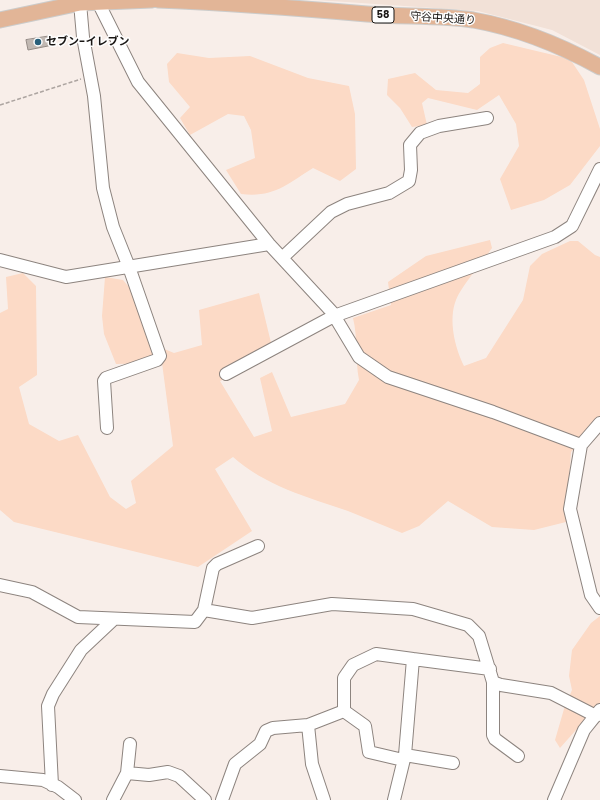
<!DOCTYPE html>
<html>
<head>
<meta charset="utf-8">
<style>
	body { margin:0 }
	canvas { display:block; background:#f8eee9 }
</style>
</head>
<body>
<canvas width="600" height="800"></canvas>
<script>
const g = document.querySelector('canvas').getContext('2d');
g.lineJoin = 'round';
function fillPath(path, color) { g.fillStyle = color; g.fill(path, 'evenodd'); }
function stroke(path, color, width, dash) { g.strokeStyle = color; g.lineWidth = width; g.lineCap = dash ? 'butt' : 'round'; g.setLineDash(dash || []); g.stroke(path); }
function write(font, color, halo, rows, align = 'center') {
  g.font = font + ' Poppins,"Noto Sans JP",sans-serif'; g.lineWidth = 3; g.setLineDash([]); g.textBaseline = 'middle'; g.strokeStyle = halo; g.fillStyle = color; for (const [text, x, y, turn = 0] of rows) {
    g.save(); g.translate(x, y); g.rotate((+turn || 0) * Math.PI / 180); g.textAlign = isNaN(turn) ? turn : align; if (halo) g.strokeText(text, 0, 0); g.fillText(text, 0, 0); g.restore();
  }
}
fillPath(new Path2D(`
	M 317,0 L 600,0 L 600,55 L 552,30 L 478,11 Z`), '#f2e1d7');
fillPath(new Path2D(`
	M 503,43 L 570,59 L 584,80 L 600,129 L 600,146 L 570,185 L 544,200 L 511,210 L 500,179 L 519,146 L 516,124 L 499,95 L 477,110 L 428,98 L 422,103 L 427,125 L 412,127 L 400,108 L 387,95 L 388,79 L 415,73 L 436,90 L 468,93 L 480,84 L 480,57 L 490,48 Z
	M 177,53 L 209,58 L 250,56 L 308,78 L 349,86 L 355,114 L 356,169 L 340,181 L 313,168 C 287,184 274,198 241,194 L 226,170 L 255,158 L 251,130 L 244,116 L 228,114 L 190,135 L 180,118 L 190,107 L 169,82 L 167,64 Z
	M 490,240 L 492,248 C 483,261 461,287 456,300 C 448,320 455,348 464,366 L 486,358 L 523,300 L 530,266 L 542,254 L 570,241 L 578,241 L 595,255 L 600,257 L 600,418 L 571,452 L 566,522 L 534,530 L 492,527 L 448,501 L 419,526 L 402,533 C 384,526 366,518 348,511 C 309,498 264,485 233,457 L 215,469 L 252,531 L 198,567 L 14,522 L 0,510 L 0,313 L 8,309 L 6,277 L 23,273 L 36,286 L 37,375 L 19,387 L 29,424 L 59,441 L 78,435 L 110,497 L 126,509 L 136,503 L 131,481 L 173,446 L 162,363 L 116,364 L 104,334 L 102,316 L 105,277 L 123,280 L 135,294 L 162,348 L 174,353 L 202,345 L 199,310 L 259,293 L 273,351 L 266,360 L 220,381 L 254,437 L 272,431 L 260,378 L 272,372 L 291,417 L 345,404 L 359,380 C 355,359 358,338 353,318 L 391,305 L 388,282 L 426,256 Z
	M 600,616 L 600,703 L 560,748 L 555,740 L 564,709 L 572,690 L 569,676 L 572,650 L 591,623 Z`), '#fcdac6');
const building = new Path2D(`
	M 51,36 L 53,45 L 28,50 L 26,40 Z`);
fillPath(building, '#c1b8b2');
stroke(building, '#948b86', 1);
const minor = new Path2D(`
	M 98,2 L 138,82 L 269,244 L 332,312 L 359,357 L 388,377 L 493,412 L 581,445
	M 80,3 L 83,37 L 94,96 L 103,188 L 113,227 L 129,267 L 160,356 L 157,360 L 106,378 L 104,381 L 107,428
	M 282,258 L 331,212 L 347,204 L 389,193 L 409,181 L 411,170 L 410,145 L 420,133 L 439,126 L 487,118
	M 0,260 L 66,277 L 269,244
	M 226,374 L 334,316 L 555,237 L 572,226 L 600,169
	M 600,423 L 581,445 L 570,509 L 591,595 L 600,608
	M 0,585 L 32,592 L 78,617 L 195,622 L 204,610 L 213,568 L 217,564 L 258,546
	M 204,610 L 252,618 L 332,604 L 413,609 L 468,625 L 479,636 L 493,682 L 501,685 L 551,693 L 596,716
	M 493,682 L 493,735 L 495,739 L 518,756
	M 344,711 L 365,726 L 369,752 L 403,760
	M 308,725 L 312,764 L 324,800
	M 405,755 L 453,763
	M 127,773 L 149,775 L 168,772 L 179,776 L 205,800
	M 0,776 L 43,780 L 58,787 L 75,800
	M 52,785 L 48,706 L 53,694 L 81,650 L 114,619
	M 113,800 L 127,773 L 130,744
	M 222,800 L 235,764 L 260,744 L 266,731 L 273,728 L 308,725 L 344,711 L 344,678 L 353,665 L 376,654 L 413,659
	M 394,800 L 405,755 L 413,659 L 490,669
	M 554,800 L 584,730 L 600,710`);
const major = new Path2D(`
	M 158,0 C 228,3 297,8 367,14 C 401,17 440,15 473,20 C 518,28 560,45 600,67
	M 0,20 L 80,3 L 152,0`);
stroke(minor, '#8d847f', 14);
stroke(major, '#cccccb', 17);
stroke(new Path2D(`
	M 0,105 L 81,79`), '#ada5a1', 1.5, [4, 2]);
stroke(minor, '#fff', 12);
stroke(major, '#e2b597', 15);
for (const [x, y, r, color] of [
	[38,42,4,"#285f7a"]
]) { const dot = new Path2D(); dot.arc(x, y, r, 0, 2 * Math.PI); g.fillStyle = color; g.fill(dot); stroke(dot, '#fefefe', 1.5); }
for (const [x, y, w] of [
	[383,15,22]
]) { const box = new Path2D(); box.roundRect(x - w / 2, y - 8, w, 16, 3); g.fillStyle = '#fefefe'; g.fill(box); stroke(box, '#191614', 1); }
write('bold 10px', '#191614', null, [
	["58",383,15]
]);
write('11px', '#191614', '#fefefe', [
	["守谷中央通り",443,19,4]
]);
write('bold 11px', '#191614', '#fefefe', [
	["セブン-イレブン",46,42]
], 'left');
</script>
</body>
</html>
